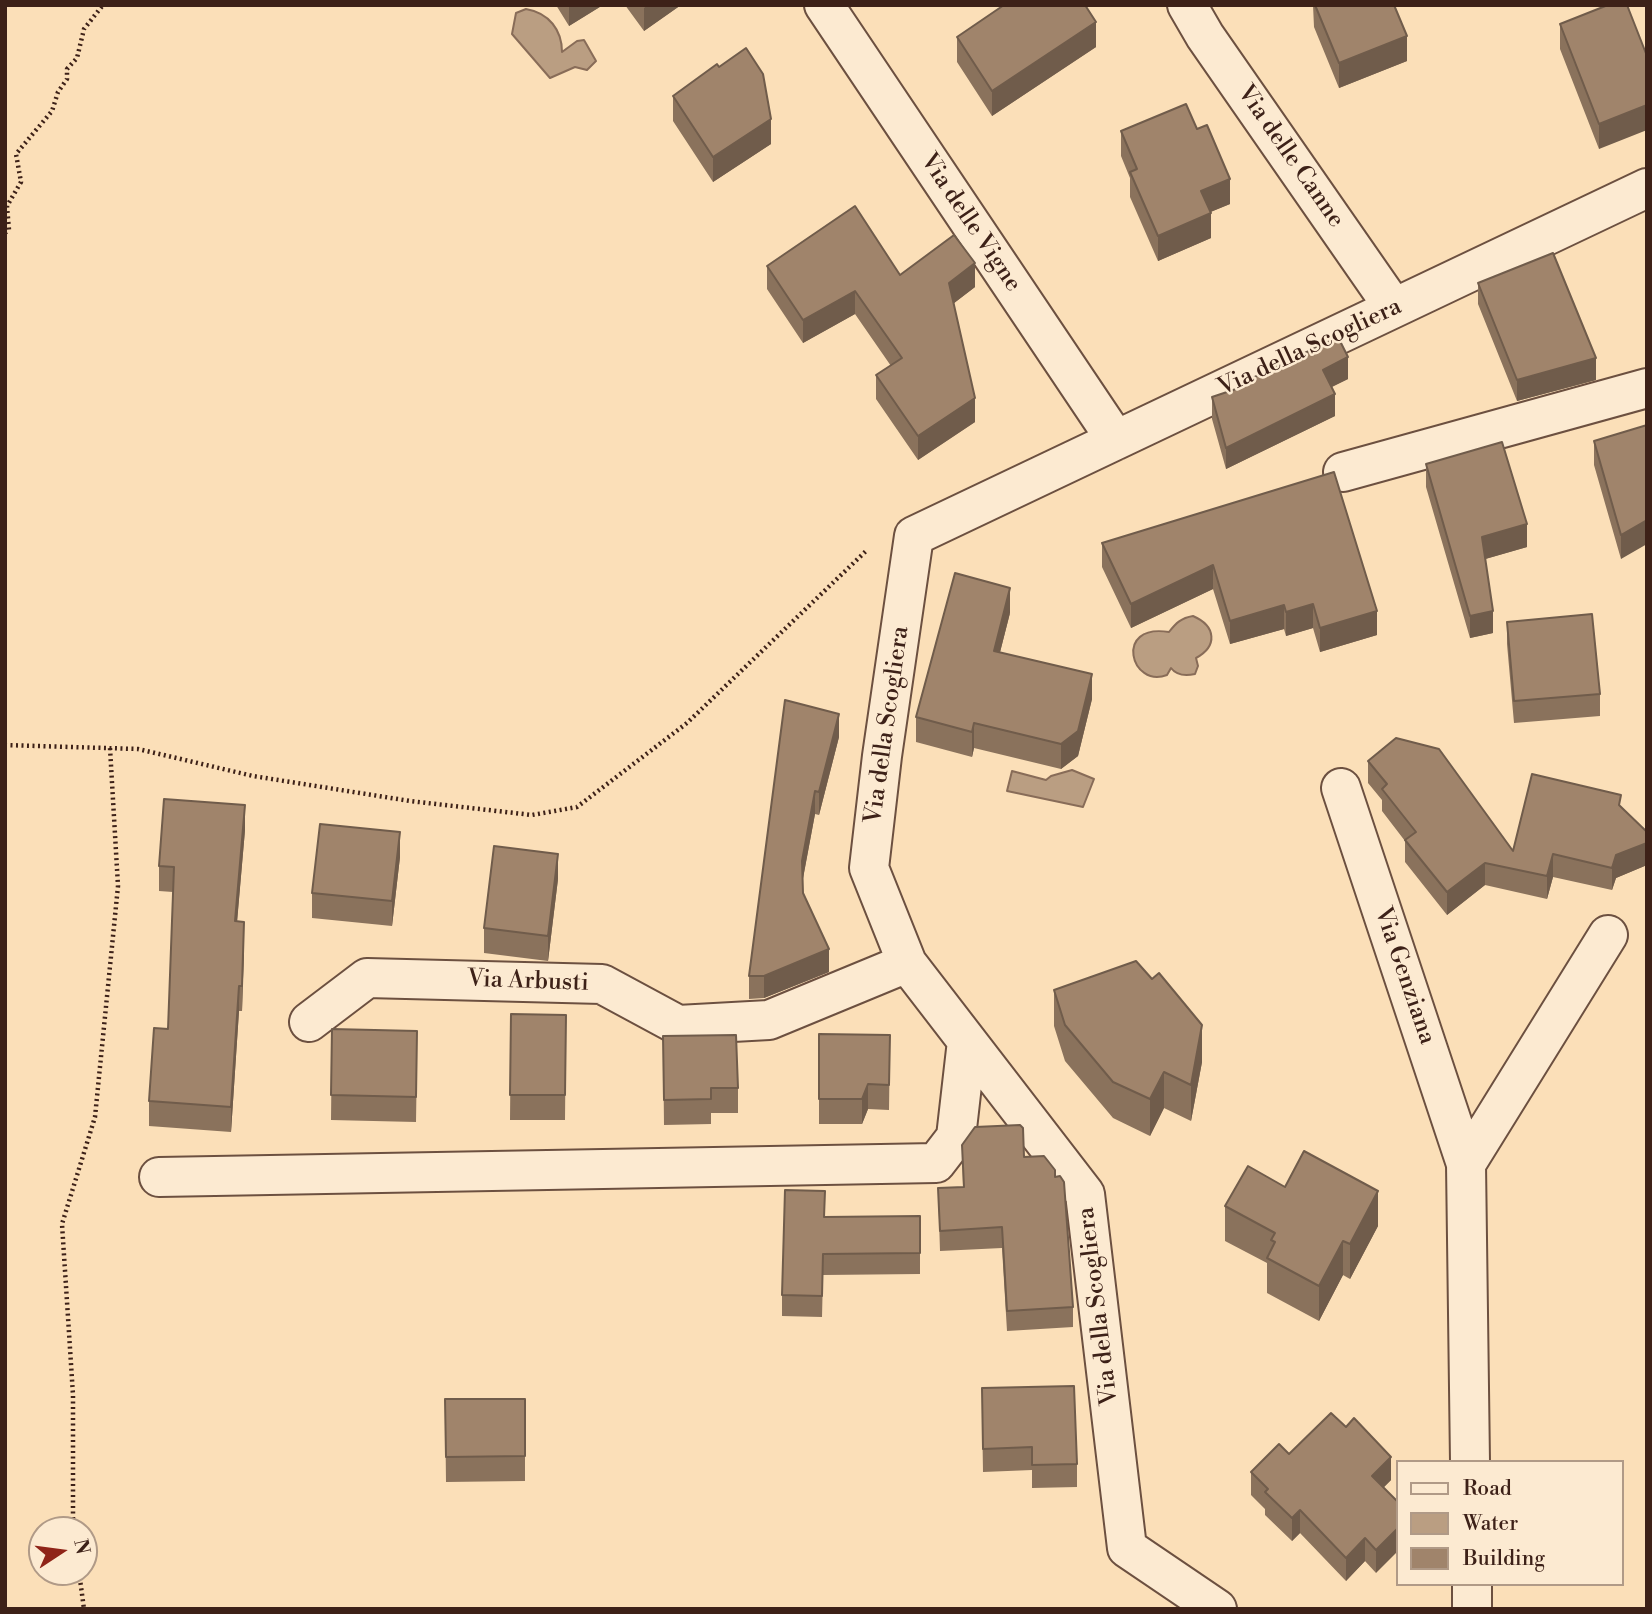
<!DOCTYPE html>
<html>
<head>
<meta charset="utf-8">
<style>
	body { margin:0 }
	#map { position:relative; width:1652px; height:1614px; overflow:hidden; background:#fbdfb8; font-family:"Libre Bodoni",serif }
	canvas { display:block }
	.frame { position:absolute; inset:0; border:7px solid #3d2118; pointer-events:none }
	.legend { position:absolute; left:1396px; top:1460px; width:228px; height:126px; box-sizing:border-box; background:#fcead1; border:2px solid #b09a87; margin:0; padding:9px 12px; list-style:none; font-size:21px; color:#3d2118 }
	.legend li { display:flex; align-items:center; gap:14px; height:35px }
	.legend b { width:35px; border:2px solid #b09a87 }
	.north { position:absolute; left:28px; top:1516px; width:70px; height:70px; box-sizing:border-box; background:#fcead1; border:2px solid #b09a87; border-radius:50%; rotate:77deg; font-size:19px; font-weight:700; line-height:28px; text-align:center; color:#3d2118 }
	.north::after { content:''; display:block; margin:auto; width:24px; height:32px; background:#8f2418; clip-path:polygon(50% 0,100% 100%,50% 72%,0 100%) }
</style>
</head>
<body>
<div id="map">
<canvas width="1652" height="1614"></canvas>
<div class="frame"></div>
<ul class="legend">
<li><b style="height:9px;background:#fcead1"></b>Road</li>
<li><b style="height:19px;background:#ba9e82"></b>Water</li>
<li><b style="height:19px;background:#a0846b"></b>Building</li>
</ul>
<div class="north">N</div>
</div>
<script>
const g = document.querySelector('canvas').getContext('2d');
g.lineJoin = 'round';
function fillPath(path, color) { g.fillStyle = color; g.fill(path, 'evenodd'); }
function stroke(path, color, width, dash) { g.strokeStyle = color; g.lineWidth = width; g.lineCap = dash ? 'butt' : 'round'; g.setLineDash(dash || []); g.stroke(path); }
function write(font, color, halo, rows, align = 'center') {
  g.font = font + ' "Libre Bodoni",serif'; g.lineWidth = 5; g.setLineDash([]); g.textBaseline = 'middle'; g.strokeStyle = halo; g.fillStyle = color; for (const [text, x, y, turn = 0] of rows) {
    g.save(); g.translate(x, y); g.rotate((+turn || 0) * Math.PI / 180); g.textAlign = isNaN(turn) ? turn : align; if (halo) g.strokeText(text, 0, 0); g.fillText(text, 0, 0); g.restore();
  }
}
const water = new Path2D(`
	M 526,9 C 549,13 562,30 562,52 L 577,41 L 584,40 L 596,61 L 587,70 L 575,67 L 550,78 L 512,34 L 516,13 Z
	M 1193,616 C 1216,626 1218,646 1196,658 L 1198,666 L 1195,674 C 1186,676 1177,676 1171,668 L 1167,675 C 1131,689 1113,623 1169,632 C 1176,623 1181,618 1193,616 Z
	M 1072,770 L 1094,779 L 1083,807 L 1007,791 L 1012,771 L 1046,780 L 1051,776 Z`);
fillPath(water, '#ba9e82');
stroke(water, '#886c58', 2);
const minor = new Path2D(`
	M 824,5 L 1116,440
	M 1187,5 L 1205,36 L 1394,308
	M 1343,472 L 1647,388
	M 1341,788 L 1466,1164
	M 309,1022 L 367,978 L 602,984 L 678,1025 L 769,1020 L 907,963
	M 159,1177 L 936,1163 L 956,1137 L 967,1041
	M 1470,1462 L 1466,1164 L 1608,935
	M 1472,1584 L 1472,1609
	M 1217,1609 L 1127,1548 L 1085,1194 L 907,963 L 869,868 L 882,756 L 914,536 L 1647,188`);
stroke(minor, '#6c5040', 42);
stroke(new Path2D(`
	M 5,233 L 9,230 L 7,206 L 21,182 L 16,154 L 52,111 L 58,92 L 67,79 L 67,69 L 77,58 L 84,29 L 103,5
	M 5,745 L 138,749 L 253,776 L 410,801 L 532,815 L 577,807 L 687,723 L 866,551
	M 73,1530 L 73,1395 L 62,1224 L 95,1117 L 118,886 L 110,748
	M 79,1572 L 84,1609`), '#3d2118', 4.5, [2, 3.5]);
stroke(minor, '#fcead1', 38);
fillPath(new Path2D(`
	M 556,5 L 603,5 L 569,26 Z
	M 625,5 L 681,5 L 644,31 Z
	M 1313,5 L 1394,5 L 1407,61 L 1339,88 L 1314,27 Z
	M 1560,24 L 1647,56 L 1599,149 L 1560,49 Z
	M 957,37 L 1096,47 L 992,116 L 957,62 Z
	M 673,96 L 771,144 L 713,182 L 673,121 Z
	M 1121,131 L 1230,204 L 1210,212 L 1211,238 L 1158,261 L 1130,197 L 1130,178 L 1121,156 Z
	M 767,266 L 900,275 L 975,287 L 954,303 L 975,422 L 918,460 L 876,399 L 876,375 L 891,366 L 855,314 L 803,343 L 767,289 Z
	M 1478,283 L 1596,380 L 1517,401 L 1478,304 Z
	M 1348,379 L 1332,387 L 1335,416 L 1226,469 L 1212,419 L 1212,397 L 1240,388 L 1240,384 Z
	M 1647,425 L 1621,559 L 1594,465 L 1594,441 Z
	M 1426,464 L 1527,547 L 1485,559 L 1493,633 L 1470,638 L 1426,487 Z
	M 1334,472 L 1377,635 L 1320,652 L 1313,628 L 1286,636 L 1284,629 L 1230,644 L 1213,589 L 1131,628 L 1102,567 L 1102,543 Z
	M 1010,613 L 1000,652 L 1092,699 L 1078,756 L 1061,769 L 974,748 L 972,757 L 916,742 L 916,717 Z
	M 1507,622 L 1600,694 L 1600,716 L 1514,723 L 1507,644 Z
	M 785,700 L 839,737 L 819,815 L 815,814 L 802,883 L 803,893 L 829,972 L 764,998 L 749,999 L 749,976 Z
	M 1368,761 L 1513,851 L 1621,808 L 1647,832 L 1647,865 L 1616,878 L 1612,890 L 1553,877 L 1547,899 L 1485,885 L 1447,915 L 1405,862 L 1405,841 L 1382,811 L 1382,800 L 1368,783 Z
	M 245,830 L 237,921 L 244,947 L 242,1011 L 239,1011 L 231,1132 L 149,1126 L 149,1101 L 168,1029 L 173,892 L 159,891 L 159,866 Z
	M 400,857 L 392,926 L 312,918 L 312,893 Z
	M 558,879 L 548,961 L 484,953 L 484,928 Z
	M 1054,990 L 1202,1062 L 1191,1121 L 1164,1108 L 1150,1136 L 1113,1118 L 1065,1061 L 1054,1026 Z
	M 511,1014 L 566,1015 L 565,1120 L 510,1120 Z
	M 332,1029 L 417,1056 L 416,1122 L 331,1120 Z
	M 819,1034 L 890,1035 L 889,1110 L 868,1109 L 862,1124 L 819,1124 Z
	M 663,1036 L 738,1088 L 738,1113 L 711,1113 L 711,1124 L 664,1125 Z
	M 962,1145 L 1024,1157 L 1055,1177 L 1073,1307 L 1073,1327 L 1007,1331 L 1002,1248 L 940,1251 L 938,1188 L 963,1187 Z
	M 1285,1187 L 1378,1226 L 1350,1279 L 1343,1275 L 1319,1321 L 1267,1293 L 1267,1263 L 1225,1241 L 1225,1206 Z
	M 920,1216 L 920,1274 L 823,1275 L 822,1317 L 782,1316 L 782,1295 L 825,1217 Z
	M 445,1399 L 525,1399 L 525,1481 L 446,1482 Z
	M 982,1410 L 1077,1464 L 1077,1487 L 1032,1488 L 1032,1470 L 983,1472 Z
	M 1289,1454 L 1391,1480 L 1384,1487 L 1376,1573 L 1365,1561 L 1346,1581 L 1300,1533 L 1292,1541 L 1265,1515 L 1265,1509 L 1251,1495 L 1251,1472 Z`), '#8a725c');
fillPath(new Path2D(`
	M 569,5 L 603,5 L 569,26 Z
	M 648,5 L 681,5 L 644,31 L 644,8 Z
	M 1096,22 L 1096,47 L 992,116 L 992,91 Z
	M 1407,36 L 1407,61 L 1339,88 L 1339,63 Z
	M 1647,105 L 1647,130 L 1599,149 L 1599,124 Z
	M 771,119 L 771,144 L 713,182 L 713,157 Z
	M 1230,179 L 1230,204 L 1201,216 L 1201,191 Z
	M 1211,213 L 1211,238 L 1158,261 L 1158,236 Z
	M 975,263 L 975,287 L 949,307 L 949,283 Z
	M 855,291 L 855,314 L 803,343 L 803,320 Z
	M 1348,357 L 1348,379 L 1323,391 L 1323,370 Z
	M 1596,358 L 1596,380 L 1517,401 L 1517,380 Z
	M 1335,394 L 1335,416 L 1226,469 L 1226,448 Z
	M 975,398 L 975,422 L 918,460 L 918,436 Z
	M 1647,520 L 1647,544 L 1621,559 L 1621,535 Z
	M 1527,524 L 1527,547 L 1482,560 L 1482,537 Z
	M 1213,565 L 1213,589 L 1131,628 L 1131,604 Z
	M 1010,588 L 1010,613 L 994,676 L 994,651 Z
	M 1313,604 L 1313,628 L 1286,636 L 1286,612 Z
	M 1284,605 L 1284,629 L 1230,644 L 1230,621 Z
	M 1377,611 L 1377,635 L 1320,652 L 1320,628 Z
	M 1493,611 L 1493,633 L 1470,638 L 1470,616 Z
	M 1092,674 L 1092,699 L 1078,756 L 1061,769 L 1061,744 Z
	M 839,714 L 839,737 L 819,815 L 819,792 Z
	M 974,723 L 974,748 L 972,757 L 972,732 Z
	M 815,791 L 815,814 L 802,884 L 802,861 Z
	M 245,805 L 245,830 L 235,946 L 235,921 Z
	M 400,832 L 400,857 L 392,926 L 392,901 Z
	M 1647,843 L 1647,865 L 1616,878 L 1612,890 L 1612,868 L 1616,855 Z
	M 558,854 L 558,879 L 548,961 L 548,936 Z
	M 1553,854 L 1553,877 L 1547,899 L 1547,876 Z
	M 1485,863 L 1485,885 L 1447,915 L 1447,892 Z
	M 244,922 L 244,947 L 242,1011 L 242,986 Z
	M 829,949 L 829,972 L 764,998 L 764,976 Z
	M 239,986 L 239,1011 L 231,1132 L 231,1107 Z
	M 1202,1025 L 1202,1062 L 1191,1121 L 1191,1085 Z
	M 1164,1072 L 1164,1108 L 1150,1136 L 1150,1099 Z
	M 868,1084 L 868,1109 L 862,1124 L 862,1099 Z
	M 1378,1191 L 1378,1226 L 1350,1279 L 1350,1244 Z
	M 1343,1241 L 1343,1275 L 1319,1321 L 1319,1286 Z
	M 1391,1457 L 1391,1480 L 1372,1499 L 1372,1476 Z
	M 1300,1510 L 1300,1533 L 1292,1541 L 1292,1518 Z
	M 1398,1528 L 1398,1551 L 1376,1573 L 1376,1550 Z
	M 1365,1538 L 1365,1561 L 1346,1581 L 1346,1558 Z`), '#705c4b');
const building = new Path2D(`
	M 1004,5 L 1085,5 L 1096,22 L 992,91 L 957,37 Z
	M 1315,5 L 1394,5 L 1407,36 L 1339,63 Z
	M 1608,5 L 1627,5 L 1647,56 L 1647,105 L 1599,124 L 1560,24 Z
	M 746,48 L 763,74 L 771,119 L 713,157 L 673,96 L 717,64 L 719,67 Z
	M 1186,104 L 1197,129 L 1207,125 L 1230,179 L 1201,191 L 1211,213 L 1158,236 L 1130,172 L 1137,169 L 1121,131 Z
	M 855,206 L 900,275 L 954,235 L 975,263 L 949,283 L 975,398 L 918,436 L 876,375 L 902,358 L 855,291 L 803,320 L 767,266 Z
	M 1553,253 L 1596,358 L 1517,380 L 1478,283 Z
	M 1338,337 L 1348,357 L 1323,370 L 1335,394 L 1226,448 L 1212,397 L 1242,387 L 1240,384 Z
	M 1647,425 L 1647,520 L 1621,535 L 1594,441 Z
	M 1502,442 L 1527,524 L 1482,537 L 1493,611 L 1470,616 L 1426,464 Z
	M 1334,472 L 1377,611 L 1320,628 L 1313,604 L 1286,612 L 1284,605 L 1230,621 L 1213,565 L 1131,604 L 1102,543 Z
	M 955,573 L 1010,588 L 994,651 L 1092,674 L 1078,731 L 1061,744 L 974,723 L 972,732 L 916,717 Z
	M 1592,614 L 1600,694 L 1514,701 L 1507,622 Z
	M 785,700 L 839,714 L 819,792 L 815,791 L 802,861 L 803,893 L 829,949 L 764,976 L 749,976 Z
	M 1396,738 L 1439,749 L 1513,851 L 1532,774 L 1621,795 L 1619,805 L 1647,832 L 1647,843 L 1616,855 L 1612,868 L 1553,854 L 1547,876 L 1485,863 L 1447,892 L 1405,840 L 1416,832 L 1382,789 L 1387,784 L 1368,761 Z
	M 164,799 L 245,805 L 235,921 L 244,922 L 242,986 L 239,986 L 231,1107 L 149,1101 L 154,1028 L 168,1029 L 174,867 L 159,866 Z
	M 320,824 L 400,832 L 392,901 L 312,893 Z
	M 494,846 L 558,854 L 548,936 L 484,928 Z
	M 1136,961 L 1152,979 L 1159,973 L 1202,1025 L 1191,1085 L 1164,1072 L 1150,1099 L 1113,1082 L 1065,1025 L 1054,990 Z
	M 511,1014 L 566,1015 L 565,1095 L 510,1095 Z
	M 332,1029 L 417,1031 L 416,1097 L 331,1095 Z
	M 819,1034 L 890,1035 L 889,1085 L 868,1084 L 862,1099 L 819,1099 Z
	M 736,1035 L 738,1088 L 711,1088 L 711,1099 L 664,1100 L 663,1036 Z
	M 1020,1125 L 1023,1128 L 1024,1157 L 1044,1156 L 1055,1170 L 1055,1177 L 1060,1176 L 1064,1182 L 1073,1307 L 1007,1311 L 1002,1227 L 940,1231 L 938,1188 L 964,1187 L 962,1145 L 975,1127 Z
	M 1304,1151 L 1378,1191 L 1350,1244 L 1343,1241 L 1319,1286 L 1267,1258 L 1275,1242 L 1271,1240 L 1275,1233 L 1225,1206 L 1248,1166 L 1285,1187 Z
	M 785,1190 L 825,1191 L 824,1217 L 920,1216 L 920,1253 L 823,1254 L 822,1296 L 782,1295 Z
	M 1074,1386 L 1077,1464 L 1032,1465 L 1032,1447 L 983,1449 L 982,1388 Z
	M 445,1399 L 525,1399 L 525,1456 L 446,1457 Z
	M 1331,1413 L 1346,1427 L 1354,1418 L 1391,1457 L 1372,1476 L 1398,1502 L 1398,1528 L 1376,1550 L 1365,1538 L 1346,1558 L 1300,1510 L 1292,1518 L 1265,1492 L 1268,1489 L 1251,1472 L 1279,1444 L 1289,1454 Z`);
fillPath(building, '#a0846b');
stroke(building, '#705c4b', 2);
write('24px', '#3d2118', '#fcead1', [
	["Via delle Canne",1290,157,55],
	["Via delle Vigne",970,223,56],
	["Via della Scogliera",1310,348,-25],
	["Via della Scogliera",888,725,-82],
	["Via Genziana",1404,976,71],
	["Via Arbusti",528,982,2],
	["Via della Scogliera",1099,1306,-97]
]);
</script>
</body>
</html>
